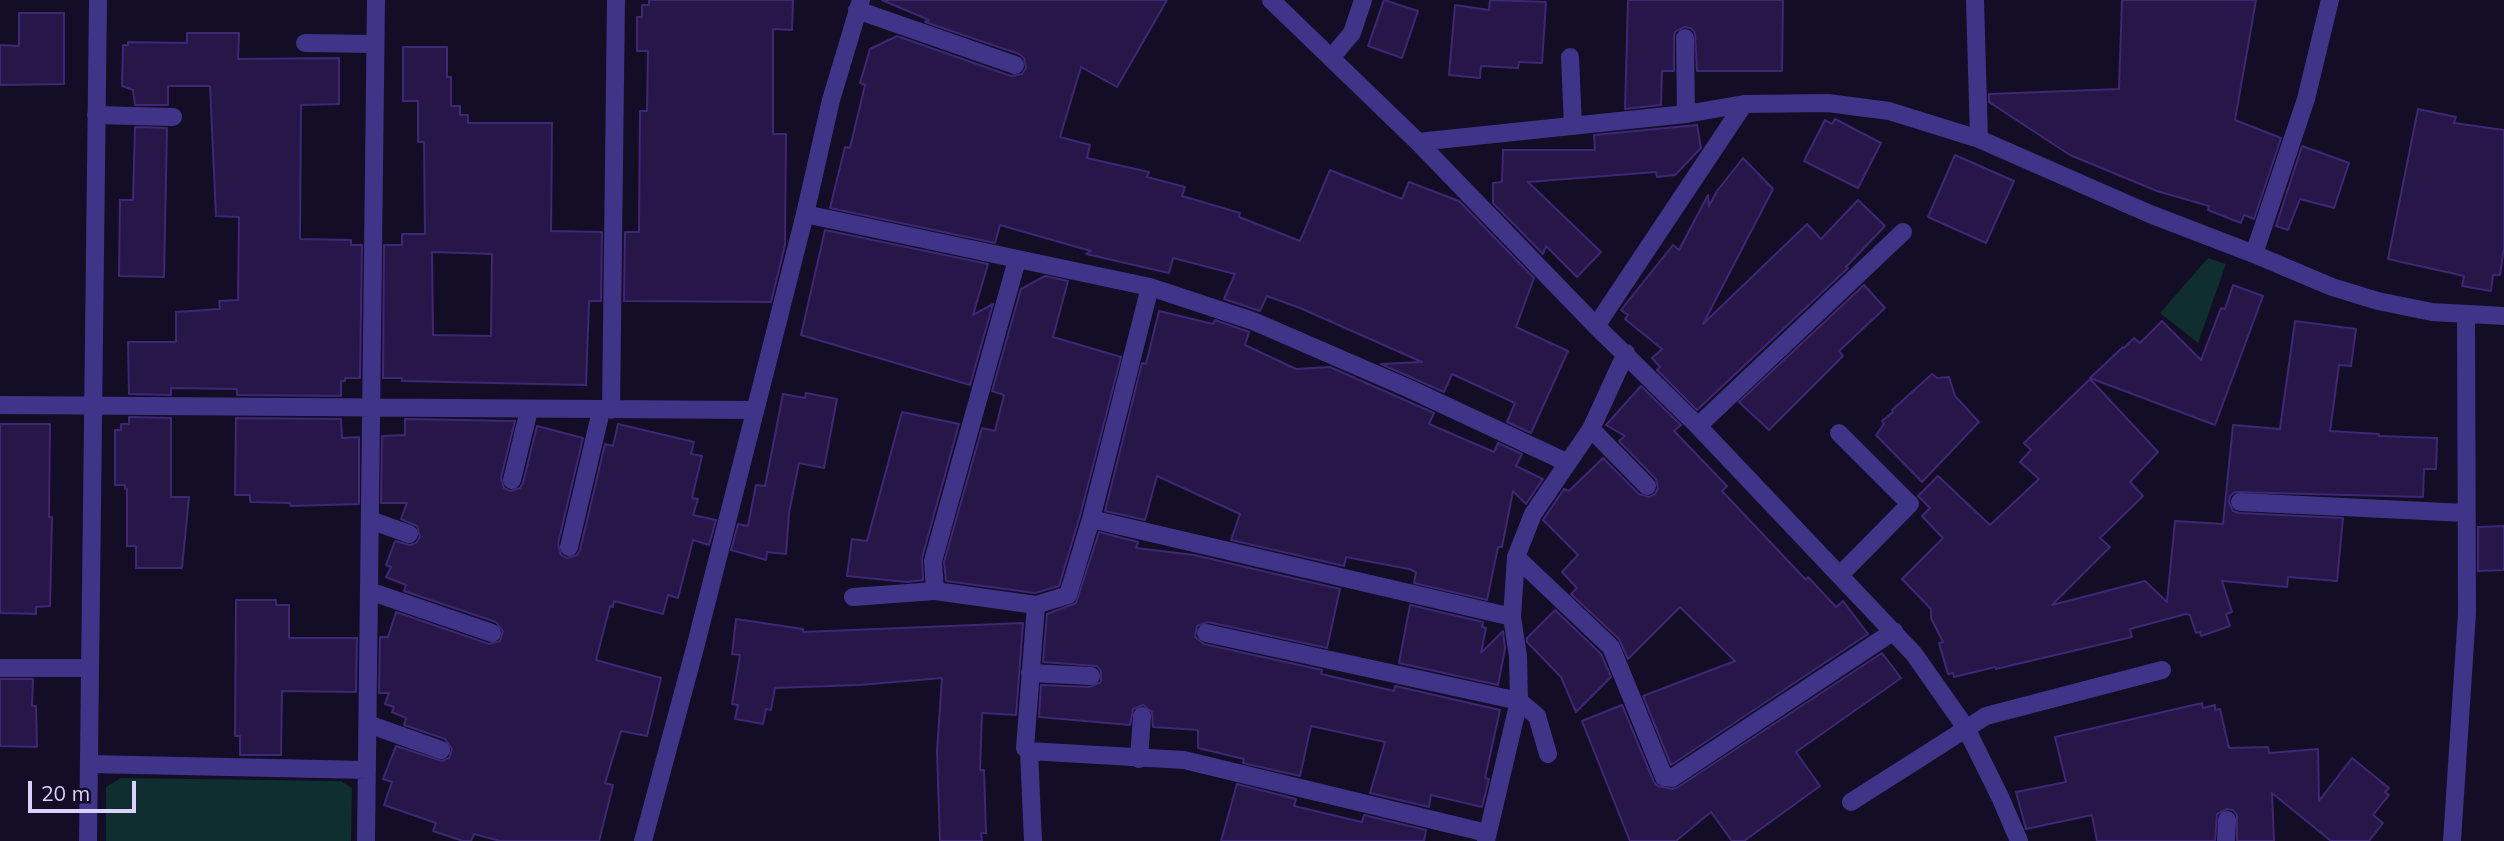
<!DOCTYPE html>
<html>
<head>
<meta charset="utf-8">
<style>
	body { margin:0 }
	#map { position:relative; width:2504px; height:841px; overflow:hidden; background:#130d25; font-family:Mulish,sans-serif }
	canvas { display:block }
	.scale { position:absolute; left:28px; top:781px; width:108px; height:32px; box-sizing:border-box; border:4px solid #dbd1ff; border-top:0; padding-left:9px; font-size:21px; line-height:24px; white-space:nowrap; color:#dbd1ff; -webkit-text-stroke:5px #130d25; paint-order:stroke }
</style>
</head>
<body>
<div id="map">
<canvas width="2504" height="841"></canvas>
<div class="scale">20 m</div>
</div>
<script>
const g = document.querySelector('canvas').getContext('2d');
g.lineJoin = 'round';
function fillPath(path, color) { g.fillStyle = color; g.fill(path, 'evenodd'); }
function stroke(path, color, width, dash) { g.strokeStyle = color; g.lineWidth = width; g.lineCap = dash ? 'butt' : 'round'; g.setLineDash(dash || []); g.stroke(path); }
fillPath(new Path2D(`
	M 2208,258 L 2226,264 L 2198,343 L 2160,313 Z
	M 121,778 L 341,781 L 352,788 L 351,841 L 106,841 L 106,787 Z`), '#0f2e30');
const building = new Path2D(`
	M 649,0 L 793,0 L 792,30 L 773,29 L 773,134 L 786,134 L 785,245 L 771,302 L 624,301 L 625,232 L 639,232 L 640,111 L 647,111 L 648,51 L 637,51 L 637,17 L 642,17 L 642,5 L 649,5 Z
	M 882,0 L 1167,0 L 1117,87 L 1081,67 L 1060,137 L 1090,145 L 1087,158 L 1149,172 L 1147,177 L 1185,187 L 1182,196 L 1240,213 L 1239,217 L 1300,241 L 1330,170 L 1402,199 L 1409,182 L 1459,201 L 1534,278 L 1516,327 L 1568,351 L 1531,433 L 1507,422 L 1515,403 L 1452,374 L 1444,392 L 1381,364 L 1422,362 L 1300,308 L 1267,296 L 1260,311 L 1224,299 L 1235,274 L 1173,258 L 1169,273 L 1086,254 L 1091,251 L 1000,225 L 995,243 L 830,208 L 845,147 L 850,148 L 865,85 L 860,83 L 870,49 L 897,36 L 1011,76 L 1022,74 L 1026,68 L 1024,58 L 1019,54 L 925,22 L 929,20 Z
	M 1384,0 L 1418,11 L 1402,58 L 1368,46 Z
	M 1490,0 L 1546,2 L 1542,63 L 1519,62 L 1518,68 L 1481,66 L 1480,78 L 1449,75 L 1455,5 L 1489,10 Z
	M 1628,0 L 1783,0 L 1782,71 L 1697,71 L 1695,33 L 1691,28 L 1684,27 L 1675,32 L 1674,37 L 1674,71 L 1662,71 L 1661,105 L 1625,109 Z
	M 2122,0 L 2256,0 L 2235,120 L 2281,138 L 2254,219 L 2244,215 L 2241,223 L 2208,210 L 2209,206 L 2157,191 L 2070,155 L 1989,102 L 1989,94 L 2119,89 Z
	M 19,13 L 64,13 L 64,84 L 0,85 L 0,45 L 19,46 Z
	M 187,33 L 239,33 L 238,59 L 339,58 L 339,104 L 301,105 L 300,239 L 351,240 L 351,245 L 362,245 L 360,378 L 345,378 L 345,381 L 341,381 L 341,396 L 237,395 L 237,389 L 171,388 L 171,395 L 129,394 L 128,342 L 176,342 L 176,312 L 220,309 L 219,301 L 238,300 L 239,217 L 216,216 L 210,86 L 168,86 L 168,105 L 135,105 L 133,90 L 122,86 L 123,45 L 128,45 L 128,42 L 187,43 Z
	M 403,47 L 447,47 L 447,77 L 451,77 L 451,106 L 460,106 L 460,115 L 468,115 L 468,123 L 552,123 L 551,231 L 602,232 L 601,301 L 589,301 L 586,385 L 402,381 L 402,378 L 383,378 L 384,245 L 402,245 L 402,234 L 425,234 L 424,142 L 418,142 L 418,101 L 403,101 ZM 432,252 L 492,254 L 491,336 L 433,335 Z
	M 2418,109 L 2456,117 L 2454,123 L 2504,130 L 2504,247 L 2500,275 L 2493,275 L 2491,291 L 2462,286 L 2464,276 L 2388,259 Z
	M 1835,119 L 1881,143 L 1858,188 L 1804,161 L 1825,120 L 1832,124 Z
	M 1697,125 L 1701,148 L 1675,175 L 1657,177 L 1656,172 L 1528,182 L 1601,252 L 1577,277 L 1546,246 L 1543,254 L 1493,203 L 1493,183 L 1502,182 L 1503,150 L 1595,150 L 1594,135 Z
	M 135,127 L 167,128 L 164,277 L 119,276 L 120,200 L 133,200 Z
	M 2302,146 L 2349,163 L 2334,208 L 2300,199 L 2288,230 L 2276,226 Z
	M 1955,155 L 2014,181 L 1986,243 L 1928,217 Z
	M 1743,158 L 1773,189 L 1703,324 L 1807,224 L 1821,239 L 1858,200 L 1885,226 L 1846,267 L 1848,268 L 1697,410 L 1657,370 L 1660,367 L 1652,358 L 1662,349 L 1625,319 L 1628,315 L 1621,310 L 1673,245 L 1679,250 L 1708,195 L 1709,206 L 1717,191 Z
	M 825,230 L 988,264 L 973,315 L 993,304 L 970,385 L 801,335 Z
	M 1045,276 L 1068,281 L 1053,337 L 1121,357 L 1080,516 L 1059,586 L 1035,593 L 946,581 L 944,562 L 982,428 L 995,431 L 1004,395 L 992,391 L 1021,289 Z
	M 1864,285 L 1885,308 L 1839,351 L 1843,356 L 1769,430 L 1739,402 Z
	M 2233,285 L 2263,296 L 2215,425 L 2090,378 L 2123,347 L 2124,348 L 2134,338 L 2140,343 L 2162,321 L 2201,360 L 2221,308 L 2225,309 Z
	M 1159,311 L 1213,324 L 1215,320 L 1249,332 L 1245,345 L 1296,369 L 1330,367 L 1434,413 L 1429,424 L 1494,452 L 1498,443 L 1522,454 L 1516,466 L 1543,479 L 1526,504 L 1513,491 L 1502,547 L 1498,547 L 1487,600 L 1414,583 L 1416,572 L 1409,569 L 1346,557 L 1344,566 L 1231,540 L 1240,514 L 1157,476 L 1145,520 L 1105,511 L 1142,363 L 1146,364 Z
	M 2295,321 L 2356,329 L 2351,366 L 2339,365 L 2330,431 L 2379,434 L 2379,436 L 2437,438 L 2436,469 L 2424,469 L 2423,497 L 2235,492 L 2230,496 L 2229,502 L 2233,511 L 2239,513 L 2343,518 L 2337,581 L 2288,577 L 2287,587 L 2222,581 L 2232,612 L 2226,614 L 2230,626 L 2201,636 L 2200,632 L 2196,633 L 2190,615 L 2186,614 L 2130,629 L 2132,637 L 1996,669 L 1995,667 L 1954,677 L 1953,673 L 1948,674 L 1939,643 L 1943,642 L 1931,618 L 1931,609 L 1902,579 L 1943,538 L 1922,516 L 1930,508 L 1918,496 L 1938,476 L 1990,525 L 2039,479 L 2020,462 L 2031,450 L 2024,443 L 2090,379 L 2158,452 L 2130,482 L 2143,496 L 2100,538 L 2110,547 L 2052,605 L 2145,581 L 2167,602 L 2175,521 L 2223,524 L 2233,425 L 2280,429 Z
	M 1932,374 L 1937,378 L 1949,377 L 1955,396 L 1979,422 L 1922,482 L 1876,435 L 1884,424 L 1882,421 L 1893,412 L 1892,410 Z
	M 1641,386 L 1681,425 L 1674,431 L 1727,486 L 1722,491 L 1806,580 L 1808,577 L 1836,607 L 1843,601 L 1868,634 L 1671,765 L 1643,696 L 1735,661 L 1680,607 L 1628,659 L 1619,639 L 1571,594 L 1577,588 L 1562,572 L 1578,555 L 1543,520 L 1564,489 L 1569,491 L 1603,458 L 1639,494 L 1649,497 L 1655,494 L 1658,488 L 1656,479 L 1619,441 L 1625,436 L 1606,425 Z
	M 806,393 L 837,399 L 824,468 L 799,463 L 789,513 L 786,554 L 767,552 L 766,560 L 731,550 L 738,524 L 748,526 L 756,485 L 765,486 L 783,394 L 805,398 Z
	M 902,412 L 959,424 L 922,558 L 923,580 L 907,582 L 847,576 L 852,539 L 867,541 Z
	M 129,417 L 171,418 L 171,497 L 189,497 L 182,568 L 136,568 L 136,546 L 127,546 L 127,489 L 125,489 L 125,485 L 115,485 L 115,430 L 121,430 L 121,424 L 129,424 Z
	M 236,418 L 341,419 L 342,438 L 359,437 L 359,504 L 291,506 L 290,503 L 250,502 L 250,495 L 235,495 Z
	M 405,419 L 515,421 L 501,478 L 504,488 L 510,491 L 520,488 L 523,483 L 537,426 L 583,438 L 558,544 L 561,555 L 567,558 L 577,555 L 580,550 L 605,444 L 613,446 L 618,424 L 694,442 L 691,454 L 702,456 L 692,498 L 698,499 L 693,515 L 716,520 L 709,545 L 693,540 L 678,598 L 668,595 L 663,614 L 614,601 L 613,607 L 610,606 L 596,660 L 661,678 L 647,736 L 621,731 L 605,783 L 613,785 L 599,841 L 500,841 L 474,834 L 471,841 L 463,841 L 433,831 L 436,823 L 384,805 L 392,782 L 383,779 L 396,746 L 442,761 L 449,758 L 452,749 L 445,739 L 404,725 L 406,718 L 392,712 L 394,707 L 385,704 L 389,693 L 379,693 L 380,637 L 388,637 L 396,612 L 489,644 L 500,641 L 503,631 L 496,622 L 404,591 L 406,585 L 386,577 L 391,567 L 386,565 L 395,541 L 410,545 L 416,543 L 420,537 L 417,526 L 401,519 L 407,503 L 381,503 L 382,436 L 405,435 Z
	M 0,424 L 50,424 L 49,517 L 52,517 L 50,606 L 36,607 L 36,614 L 0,613 Z
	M 2504,526 L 2504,570 L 2478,571 L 2478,527 Z
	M 1099,532 L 1138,542 L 1136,548 L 1194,555 L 1340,589 L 1327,648 L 1208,622 L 1197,626 L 1195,637 L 1204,644 L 1322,670 L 1321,674 L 1394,691 L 1395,686 L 1500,710 L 1485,778 L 1489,779 L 1482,807 L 1431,795 L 1429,807 L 1370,793 L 1385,742 L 1311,726 L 1300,776 L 1243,763 L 1244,759 L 1198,748 L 1198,730 L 1153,727 L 1152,712 L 1143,705 L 1133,709 L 1130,725 L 1039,717 L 1041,685 L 1090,687 L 1101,682 L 1101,671 L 1097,666 L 1043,662 L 1047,614 L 1076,603 Z
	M 236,600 L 276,600 L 276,605 L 289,605 L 289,638 L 357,638 L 356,692 L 282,691 L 281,755 L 240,755 L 240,736 L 235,736 Z
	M 1410,605 L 1483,622 L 1482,627 L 1486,628 L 1481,653 L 1503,631 L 1505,649 L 1498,685 L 1399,663 Z
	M 1555,610 L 1601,654 L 1611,677 L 1576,712 L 1561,677 L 1527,642 L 1527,638 Z
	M 736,619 L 803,629 L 803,632 L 1023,623 L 1016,715 L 982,713 L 980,770 L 984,770 L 986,833 L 981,833 L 982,841 L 940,841 L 937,751 L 942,678 L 859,685 L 775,688 L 771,710 L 766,709 L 763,724 L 735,719 L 738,705 L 732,704 L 740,655 L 732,654 Z
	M 1882,653 L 1901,678 L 1796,752 L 1820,786 L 1744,841 L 1732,841 L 1711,812 L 1676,841 L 1630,841 L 1582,721 L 1622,705 L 1654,782 L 1658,786 L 1672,789 L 1678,787 Z
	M 0,679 L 33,679 L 32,706 L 36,706 L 37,747 L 0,746 Z
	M 2202,703 L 2203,708 L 2215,705 L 2215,710 L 2220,709 L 2229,748 L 2268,747 L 2269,753 L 2318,749 L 2319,801 L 2352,758 L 2389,788 L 2385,792 L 2389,795 L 2373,815 L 2383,823 L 2369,841 L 2331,841 L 2272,793 L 2274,841 L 2237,841 L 2237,815 L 2233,810 L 2227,809 L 2217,814 L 2215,841 L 2097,841 L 2092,815 L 2026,829 L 2016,792 L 2066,782 L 2055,737 Z
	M 1237,784 L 1296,799 L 1294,806 L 1362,822 L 1364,815 L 1426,830 L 1424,841 L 1221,841 Z`);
fillPath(building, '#261748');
stroke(building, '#3e2775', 2);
stroke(new Path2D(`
	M 857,10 L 1015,65
	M 1685,38 L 1686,114
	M 305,43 L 375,44
	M 1570,57 L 1573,126
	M 1331,58 L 1352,33 L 1363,0
	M 96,115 L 173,117
	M 1596,326 L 1744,104
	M 1698,426 L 1903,232
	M 1591,429 L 1647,486
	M 1839,433 L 1910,504 L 1840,575
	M 512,480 L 529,410
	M 2240,502 L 2466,513
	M 370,520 L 409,534
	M 569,547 L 601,411
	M 369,591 L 492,633
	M 853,597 L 935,591
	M 1206,633 L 1519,701 L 1537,716 L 1548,754
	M 0,668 L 90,668
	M 1030,673 L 1091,676
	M 368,724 L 441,750
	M 1029,751 L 1033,841
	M 1139,759 L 1142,716
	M 1851,802 L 1986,716 L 2162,670`), '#3f3488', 18);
stroke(new Path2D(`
	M 1271,0 L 1418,142 L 1686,114 L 1744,104 L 1828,103 L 1889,111 L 1979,139 L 2150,214 L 2254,254 L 2332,287 L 2378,301 L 2432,312 L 2504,316
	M 1975,0 L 1979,139
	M 1418,142 L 1596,326 L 1698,426 L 1914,654 L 1966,728 L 2001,799 L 2019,841
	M 805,214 L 1150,287 L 1253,321 L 1410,389 L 1568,463
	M 2254,254 L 2306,99 L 2330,0
	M 1017,260 L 933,561 L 935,591 L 1036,605 L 1068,595 L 1091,519 L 1512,617
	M 0,405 L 754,410
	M 611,410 L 616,0
	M 1091,519 L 1150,287
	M 1516,557 L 1611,647 L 1664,777 L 1672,778 L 1894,631
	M 1036,605 L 1025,748 L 1029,751 L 1184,760 L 1487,833
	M 89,764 L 367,770
	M 366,841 L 376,0
	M 643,841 L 695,648 L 805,214 L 831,100 L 861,0
	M 1486,841 L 1519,701 L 1518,656 L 1512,617 L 1516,557 L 1533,514 L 1591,429 L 1626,353
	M 2226,841 L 2227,820
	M 2452,841 L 2467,613 L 2466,314`), '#3f3488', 18);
stroke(new Path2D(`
	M 88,841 L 98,0`), '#3f3488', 18);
</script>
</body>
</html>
